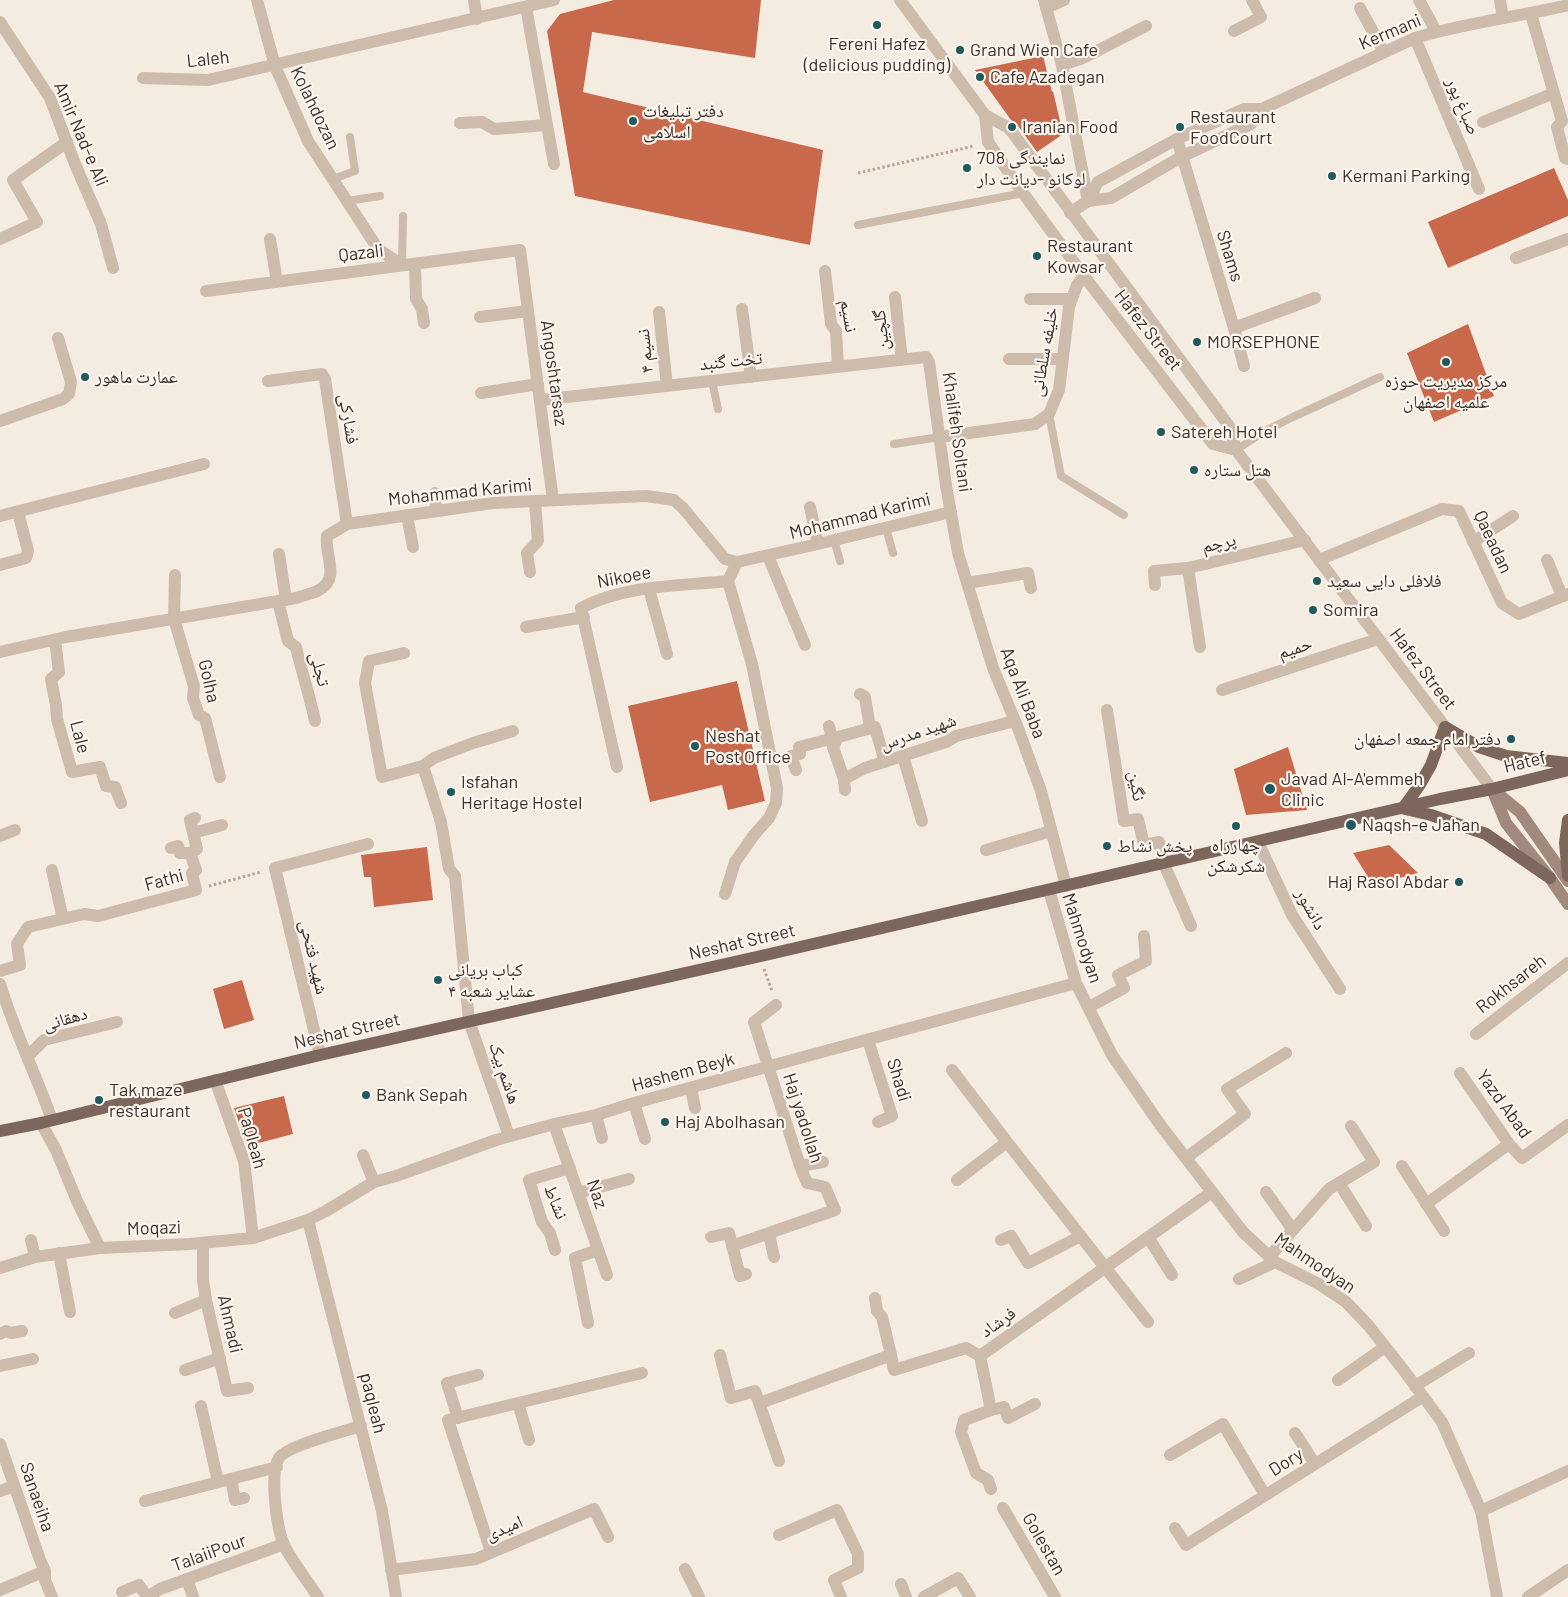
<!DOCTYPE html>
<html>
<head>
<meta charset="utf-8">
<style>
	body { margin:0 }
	canvas { display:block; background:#f4ebe1 }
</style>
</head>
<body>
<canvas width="1568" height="1597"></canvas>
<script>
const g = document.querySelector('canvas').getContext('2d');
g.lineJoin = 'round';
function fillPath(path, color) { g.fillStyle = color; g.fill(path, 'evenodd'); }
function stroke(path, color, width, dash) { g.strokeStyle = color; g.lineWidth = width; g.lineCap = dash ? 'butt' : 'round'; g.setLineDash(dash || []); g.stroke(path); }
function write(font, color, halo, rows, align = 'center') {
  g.font = font + ' Barlow,"Noto Naskh Arabic",sans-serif'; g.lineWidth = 4.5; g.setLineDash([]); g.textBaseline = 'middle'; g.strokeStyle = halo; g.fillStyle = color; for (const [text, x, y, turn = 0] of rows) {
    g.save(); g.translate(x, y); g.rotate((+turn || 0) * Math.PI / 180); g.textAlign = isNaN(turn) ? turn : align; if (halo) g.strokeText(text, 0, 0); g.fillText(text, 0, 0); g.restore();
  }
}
fillPath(new Path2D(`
	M 614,0 L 761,0 L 755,58 L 592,32 L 583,92 L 823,150 L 810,245 L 575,196 L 547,31 L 560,14 Z
	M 1043,56 L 1052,92 L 1053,91 L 1063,134 L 1037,152 L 1016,123 L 1011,120 L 975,70 Z
	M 1554,168 L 1568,200 L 1568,216 L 1448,268 L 1428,222 Z
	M 1468,324 L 1494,396 L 1434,422 L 1407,353 Z
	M 737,681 L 765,801 L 728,810 L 722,785 L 650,802 L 628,706 Z
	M 1288,747 L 1307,810 L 1246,815 L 1234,769 Z
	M 1389,845 L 1418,873 L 1373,885 L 1353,853 Z
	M 427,847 L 433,900 L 374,907 L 371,877 L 364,877 L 361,855 Z
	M 242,980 L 254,1020 L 224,1029 L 213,989 Z
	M 284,1096 L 293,1134 L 247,1146 L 234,1108 Z`), '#c8694b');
stroke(new Path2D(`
	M 858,173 L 974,146
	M 209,886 L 261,872
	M 764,969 L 772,991`), '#b9a596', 3, [2.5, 2.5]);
stroke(new Path2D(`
	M 333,179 L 355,171 L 350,137
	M 347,201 L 380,196
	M 858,225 L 1023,193
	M 402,265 L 403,216
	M 712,381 L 718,409
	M 1049,414 L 1061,476 L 1124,515
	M 894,444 L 940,437
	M 1236,450 L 1265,431 L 1293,417 L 1380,377
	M 886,528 L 893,553
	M 834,540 L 840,561`), '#cdbbac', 8);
stroke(new Path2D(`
	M 257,0 L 275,66 L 308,141 L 378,249 L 402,265
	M 474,0 L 477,19
	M 900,0 L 985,115
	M 1044,0 L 1062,65 L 1088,201
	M 1419,0 L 1436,31
	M 1500,0 L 1503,18
	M 526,7 L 554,164
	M 1046,8 L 1064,0
	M 1360,8 L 1384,52
	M 1531,14 L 1562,121 L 1557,127 L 1565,158 L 1568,159
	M 0,22 L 50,98 L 75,164 L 101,224 L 113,268
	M 1234,31 L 1261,17 L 1252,0
	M 1415,38 L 1479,189
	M 1062,65 L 1083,58 L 1146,26
	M 143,78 L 208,80 L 554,0
	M 1483,122 L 1554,93
	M 460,123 L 482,122 L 494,129 L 547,125
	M 1177,139 L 1234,328 L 1244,366
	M 0,239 L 37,222 L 13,180 L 67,142
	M 270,239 L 277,282
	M 1516,258 L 1568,239
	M 415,264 L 416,299 L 422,309 L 424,323
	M 825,271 L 831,324 L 836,331 L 838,367
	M 206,291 L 520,250 L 553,500
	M 895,297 L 902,360
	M 1030,299 L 1072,299
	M 742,309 L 751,377
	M 659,312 L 667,386
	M 480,317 L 528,311
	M 1234,328 L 1315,298
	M 1009,359 L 1062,359
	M 268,381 L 322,374 L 325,379 L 347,524
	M 481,393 L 538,384
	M 540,400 L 926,357 L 929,362 L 946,485 L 958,553 L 993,668 L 1018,728 L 1041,791 L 1066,886
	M 0,421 L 63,399 L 69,394 L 71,382 L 58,338
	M 940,437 L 1035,424 L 1049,414 L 1059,390 L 1069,307 L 1077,285 L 1084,276
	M 435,493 L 436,511
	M 810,507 L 818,544
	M 407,515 L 413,547
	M 0,516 L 204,464
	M 1473,542 L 1513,516
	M 279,554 L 286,600
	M 768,556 L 805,645
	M 1319,560 L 1442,509 L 1459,511 L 1502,603 L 1519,614 L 1568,594
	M 1547,560 L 1562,596
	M 0,565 L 26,558 L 28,551 L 18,512
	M 1188,568 L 1200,647
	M 530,572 L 527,553 L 538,541 L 535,501
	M 175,575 L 174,619 L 194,686 L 193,698 L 199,715 L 205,718 L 220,777
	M 967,583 L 1028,573 L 1031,588
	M 1155,585 L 1154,571 L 1188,568 L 1305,540
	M 649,589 L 667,654
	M 278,601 L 288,641 L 296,647 C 302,673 310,696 315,721
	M 526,627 L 584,617
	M 55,640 L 59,672 L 51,679 L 56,705 L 57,719 L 72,772 L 100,767 L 106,786 L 115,787 L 121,803
	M 0,652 L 66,637 L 296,598 C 303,595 313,594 319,590 C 341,578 324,555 327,536 L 347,524 L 493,503 L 646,496 L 674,500 L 683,508 L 725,559 L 737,562 L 818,544 L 951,512
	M 404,653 L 369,661 L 365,683 L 382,777 L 423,766 L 434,758 L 473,743 L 513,731
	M 1222,690 L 1378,639
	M 860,694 L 865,697 L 870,728
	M 1107,710 L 1124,821 L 1138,819 L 1144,845 L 1159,842 L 1164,864 L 1191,926
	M 829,726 L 832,739
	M 903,756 L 922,821
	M 423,766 L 441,822 L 449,869 L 455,876 L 469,1021 L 509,1136
	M 617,767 L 581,608 C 624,585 680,586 728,581 L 737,562
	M 796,770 L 791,756 L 800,754 L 799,747 L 838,737
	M 844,779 L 833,747 L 838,737 L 875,727 L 885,762
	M 845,790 L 844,779 L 865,768 L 946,742 L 956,736 L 1015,721
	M 193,833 L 222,825
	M 0,836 L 15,830
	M 1258,842 L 1292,915 L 1340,989
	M 171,848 L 178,846 L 180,853 L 190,853
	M 986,850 L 1051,831
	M 52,870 L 63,919
	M 1049,890 L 1076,983 L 1112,1055 L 1161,1126 L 1243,1232 L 1275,1262 L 1319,1284 L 1346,1302 L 1368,1325 L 1402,1368 L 1442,1422 L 1481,1511 L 1497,1597
	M 725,894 L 735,862 L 754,835 L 769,818 L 776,803 L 777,788 L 752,664 L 728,581
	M 0,971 L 20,965 L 17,944 L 28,927 L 84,914 L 98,916 L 196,890 L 192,873 L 196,870 L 190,853 L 197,849 L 190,820 L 195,818
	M 0,984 C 14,1031 36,1074 52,1120
	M 1089,1007 L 1124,988 L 1118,975 L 1146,961 L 1144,936
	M 1476,1034 L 1568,963
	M 868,1040 L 892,1116 L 878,1122
	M 320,1055 L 275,868 L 368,844
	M 27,1057 L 44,1040 L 117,1022
	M 952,1070 L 1007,1142 L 1148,1322
	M 1460,1073 L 1509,1144 L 1522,1158 L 1568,1125
	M 215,1080 L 244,1161 L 253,1238
	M 691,1088 L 695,1108
	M 634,1103 L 645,1139
	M 596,1115 L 602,1138
	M 41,1123 L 56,1150 L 77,1201 L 100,1248
	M 554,1124 L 607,1275
	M 363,1155 L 374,1182
	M 1186,1158 L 1245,1114 L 1227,1089 L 1286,1053
	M 800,1166 L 823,1162
	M 1402,1166 L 1444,1231
	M 957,1180 L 1007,1142
	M 1339,1183 L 1366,1226
	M 1266,1192 L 1293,1230
	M 578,1193 L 629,1179
	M 1426,1204 L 1509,1144
	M 308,1220 L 382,1511 L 396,1597
	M 769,1234 L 774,1257
	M 711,1237 L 729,1233 L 740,1276 L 746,1274
	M 1148,1237 L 1172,1275
	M 31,1240 L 35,1257
	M 1001,1240 L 1011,1236 L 1028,1263 L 1081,1236
	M 203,1243 L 203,1280 L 206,1300 L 227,1391 L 248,1388
	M 732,1246 L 835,1210 L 825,1187 L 807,1183 L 800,1166 L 754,1022 L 776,1005
	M 555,1250 L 550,1233 L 542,1222 L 529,1180 L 570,1168
	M 59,1253 L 70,1312
	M 1270,1256 L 1329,1189 L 1374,1162 L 1351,1126
	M 0,1268 L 35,1257 L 100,1248 L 190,1244 L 253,1238 L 308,1220 L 326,1211 L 374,1182 L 396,1176 L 496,1140 L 554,1124 L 596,1115 L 634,1103 L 1076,983
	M 1239,1279 L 1275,1262
	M 875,1298 L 877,1311 L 882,1317 L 891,1355
	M 175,1313 L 206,1300
	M 588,1323 L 575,1258 L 598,1250
	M 0,1334 L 6,1331 L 11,1333 L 22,1331
	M 720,1355 L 731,1398 L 755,1391 L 779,1461
	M 980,1356 L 991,1410
	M 0,1366 L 33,1359
	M 185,1370 L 220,1358
	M 1338,1380 L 1385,1347
	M 1415,1386 L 1469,1353
	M 518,1403 L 529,1440
	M 760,1403 L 891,1355 L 894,1370 L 966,1348 L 980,1356 L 1212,1192
	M 201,1406 L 218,1482
	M 458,1418 L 447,1383 L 478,1375
	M 1295,1433 L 1315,1464
	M 0,1444 L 40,1560 L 45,1571 L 45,1580 L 52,1597
	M 1170,1455 L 1223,1424 L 1265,1495
	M 231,1479 L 235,1500 L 244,1498
	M 991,1489 L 988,1480 L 976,1473 L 961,1432 L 964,1420 L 991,1410 L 1004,1407 L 1008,1418 L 1035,1404
	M 0,1491 L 14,1486
	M 145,1501 L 277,1467
	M 1003,1508 L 1055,1597
	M 1481,1511 L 1568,1471
	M 1175,1528 L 1186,1545 L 1422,1397
	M 779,1535 L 837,1510 L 858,1554 L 858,1568 L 834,1580 L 841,1597
	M 491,1552 L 448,1420 L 642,1373
	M 685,1569 L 699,1597
	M 391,1570 L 476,1559 L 594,1509 L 608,1537
	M 187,1579 L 193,1597
	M 901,1584 L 906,1597
	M 0,1590 L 45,1571
	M 122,1592 L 139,1585 L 147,1597
	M 147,1597 L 160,1589 L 284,1544
	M 318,1597 C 307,1580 293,1563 284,1545 C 277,1529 269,1473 279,1458 C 286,1446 345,1431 361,1426
	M 924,1597 L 958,1578 L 970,1597`), '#cdbbac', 12);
stroke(new Path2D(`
	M 985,115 L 1009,128 L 1229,426 L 1236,450 L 1492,789
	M 985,115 L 988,142 L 1023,193 L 1084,276 L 1213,444 L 1236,450
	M 1088,201 L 1098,182 L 1177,139 L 1244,109 L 1262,109 L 1415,38 C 1465,23 1517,17 1568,5
	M 1070,213 L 1088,201 L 1111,198 L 1181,157 L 1251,124 L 1262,109
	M 1528,1597 L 1568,1570`), '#cdbbac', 12);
stroke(new Path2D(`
	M 1492,789 L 1506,823 L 1550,878 L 1568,904
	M 1492,789 L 1520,812 L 1568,881`), '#a18a7d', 12);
stroke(new Path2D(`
	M 1403,808 L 1419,786 L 1431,765 L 1445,727 L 1479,747 L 1506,756 L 1568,763
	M 1405,809 L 1431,815 L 1486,834 L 1550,878
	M 1568,820 L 1565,843 L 1568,876
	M 0,1131 L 41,1123 L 320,1055 L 761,956 L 1440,799 L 1492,789 L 1568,770`), '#7d675c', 12);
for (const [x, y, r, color] of [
	[877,25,5,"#1f5a5e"],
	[960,50,5,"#1f5a5e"],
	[980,77,5,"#1f5a5e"],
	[633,121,5,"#1f5a5e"],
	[1012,127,5,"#1f5a5e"],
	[1180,127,5,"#1f5a5e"],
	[967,168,5,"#1f5a5e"],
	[1332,176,5,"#1f5a5e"],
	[1037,256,5,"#1f5a5e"],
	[1197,342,5,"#1f5a5e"],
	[1446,362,5,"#1f5a5e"],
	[85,377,5,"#1f5a5e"],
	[1161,432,5,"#1f5a5e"],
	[1194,470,5,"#1f5a5e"],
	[1317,581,5,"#1f5a5e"],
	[1313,610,5,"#1f5a5e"],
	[1511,739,5,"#1f5a5e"],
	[695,746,5,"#1f5a5e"],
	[1270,789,6,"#1f5a5e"],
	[451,792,5,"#1f5a5e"],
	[1351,825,6,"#1f5a5e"],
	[1236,826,5,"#1f5a5e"],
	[1107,846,5,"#1f5a5e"],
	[1459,882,5,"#1f5a5e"],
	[438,980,5,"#1f5a5e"],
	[366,1095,5,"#1f5a5e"],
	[99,1100,5,"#1f5a5e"],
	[665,1122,5,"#1f5a5e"]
]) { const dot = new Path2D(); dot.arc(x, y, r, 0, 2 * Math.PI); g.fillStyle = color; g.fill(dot); stroke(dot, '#fbf5ee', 2); }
write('18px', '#3b302b', '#fbf5ee', [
	["Kermani",1390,32,-23],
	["Laleh",208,59,-6],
	["صباغ پور",1463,106,67],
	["Kolahdozan",315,108,64],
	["Amir Nad-e Ali",81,134,67],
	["Qazali",361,253,-7],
	["Shams",1230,256,73],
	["نسیم",849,316,80],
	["گلچین",881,330,-96],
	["Hafez Street",1148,330,52],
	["نسیم ۴",645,351,-96],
	["خلیفه سلطانی",1044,352,-80],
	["تخت گنبد",731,361,-6],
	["Angoshtarsaz",554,373,82],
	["فشارکی",349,419,81],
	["Khalifeh Soltani",957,432,82],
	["Mohammad Karimi",460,492,-6],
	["Mohammad Karimi",860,516,-14],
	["Qaeadan",1493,542,65],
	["پرچم",1219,543,-13],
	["Nikoee",624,577,-11],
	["حمیم",1295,648,-18],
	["تجلی",320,669,75],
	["Hafez Street",1423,669,53],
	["Golha",209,681,77],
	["Aqa Ali Baba",1023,693,69],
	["شهید مدرس",918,732,-19],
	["Lale",80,737,75],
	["Hatef",1525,762,-14],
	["نگین",1137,786,81],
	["Fathi",164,880,-15],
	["دانشور",1311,909,61],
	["Mahmodyan",1082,938,72],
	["Neshat Street",742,942,-13],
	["شهید فتحی",314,957,77],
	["Rokhsareh",1511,984,-38],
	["دهقانی",65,1019,-16],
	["Neshat Street",347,1031,-13],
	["Hashem Beyk",683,1072,-15],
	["هاشم بیک",505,1073,71],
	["Shadi",899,1080,73],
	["Yazd Abad",1504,1104,54],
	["Haj yadollah",803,1118,72],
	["PaQleah",252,1138,74],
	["Naz",597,1194,71],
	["نشاط",556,1202,68],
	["Moqazi",154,1228,-2],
	["Mahmodyan",1315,1263,34],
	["فرشاد",998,1322,-35],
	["Ahmadi",230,1324,77],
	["paqleah",373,1403,76],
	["Dory",1286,1462,-32],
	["Sanaeiha",37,1497,71],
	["امیدی",504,1528,-23],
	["Golestan",1044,1544,60],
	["TalaiiPour",209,1553,-20]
]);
write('18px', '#3b302b', '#fbf5ee', [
	["Fereni Hafez",877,44,"center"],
	["(delicious pudding)",877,65,"center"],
	["Grand Wien Cafe",970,50],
	["Cafe Azadegan",990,77],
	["دفتر تبلیغات",643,111],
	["اسلامی",643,132],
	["Restaurant",1190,117],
	["FoodCourt",1190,138],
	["Iranian Food",1022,127],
	["نمایندگی 708",977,158],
	["لوکانو -دیانت دار",977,179],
	["Kermani Parking",1342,176],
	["Restaurant",1047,246],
	["Kowsar",1047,267],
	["MORSEPHONE",1207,342],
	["عمارت ماهور",95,377],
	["مرکز مدیریت حوزه",1446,381,"center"],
	["علمیه اصفهان",1446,402,"center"],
	["Satereh Hotel",1171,432],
	["هتل ستاره",1204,470],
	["فلافلی دایی سعید",1327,581],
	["Somira",1323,610],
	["Neshat",705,736],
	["Post Office",705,757],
	["دفتر امام جمعه اصفهان",1501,739,"right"],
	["Javad Al-A'emmeh",1281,779],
	["Clinic",1281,800],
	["Isfahan",461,782],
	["Heritage Hostel",461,803],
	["Naqsh-e Jahan",1362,825],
	["چهارراه",1236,845,"center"],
	["شکرشکن",1236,866,"center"],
	["پخش نشاط",1117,846],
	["Haj Rasol Abdar",1449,882,"right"],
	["کباب بریانی",448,970],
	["عشایر شعبه ۴",448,991],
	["Tak maze",109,1090],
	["restaurant",109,1111],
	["Bank Sepah",376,1095],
	["Haj Abolhasan",675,1122]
], 'left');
</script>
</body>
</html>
